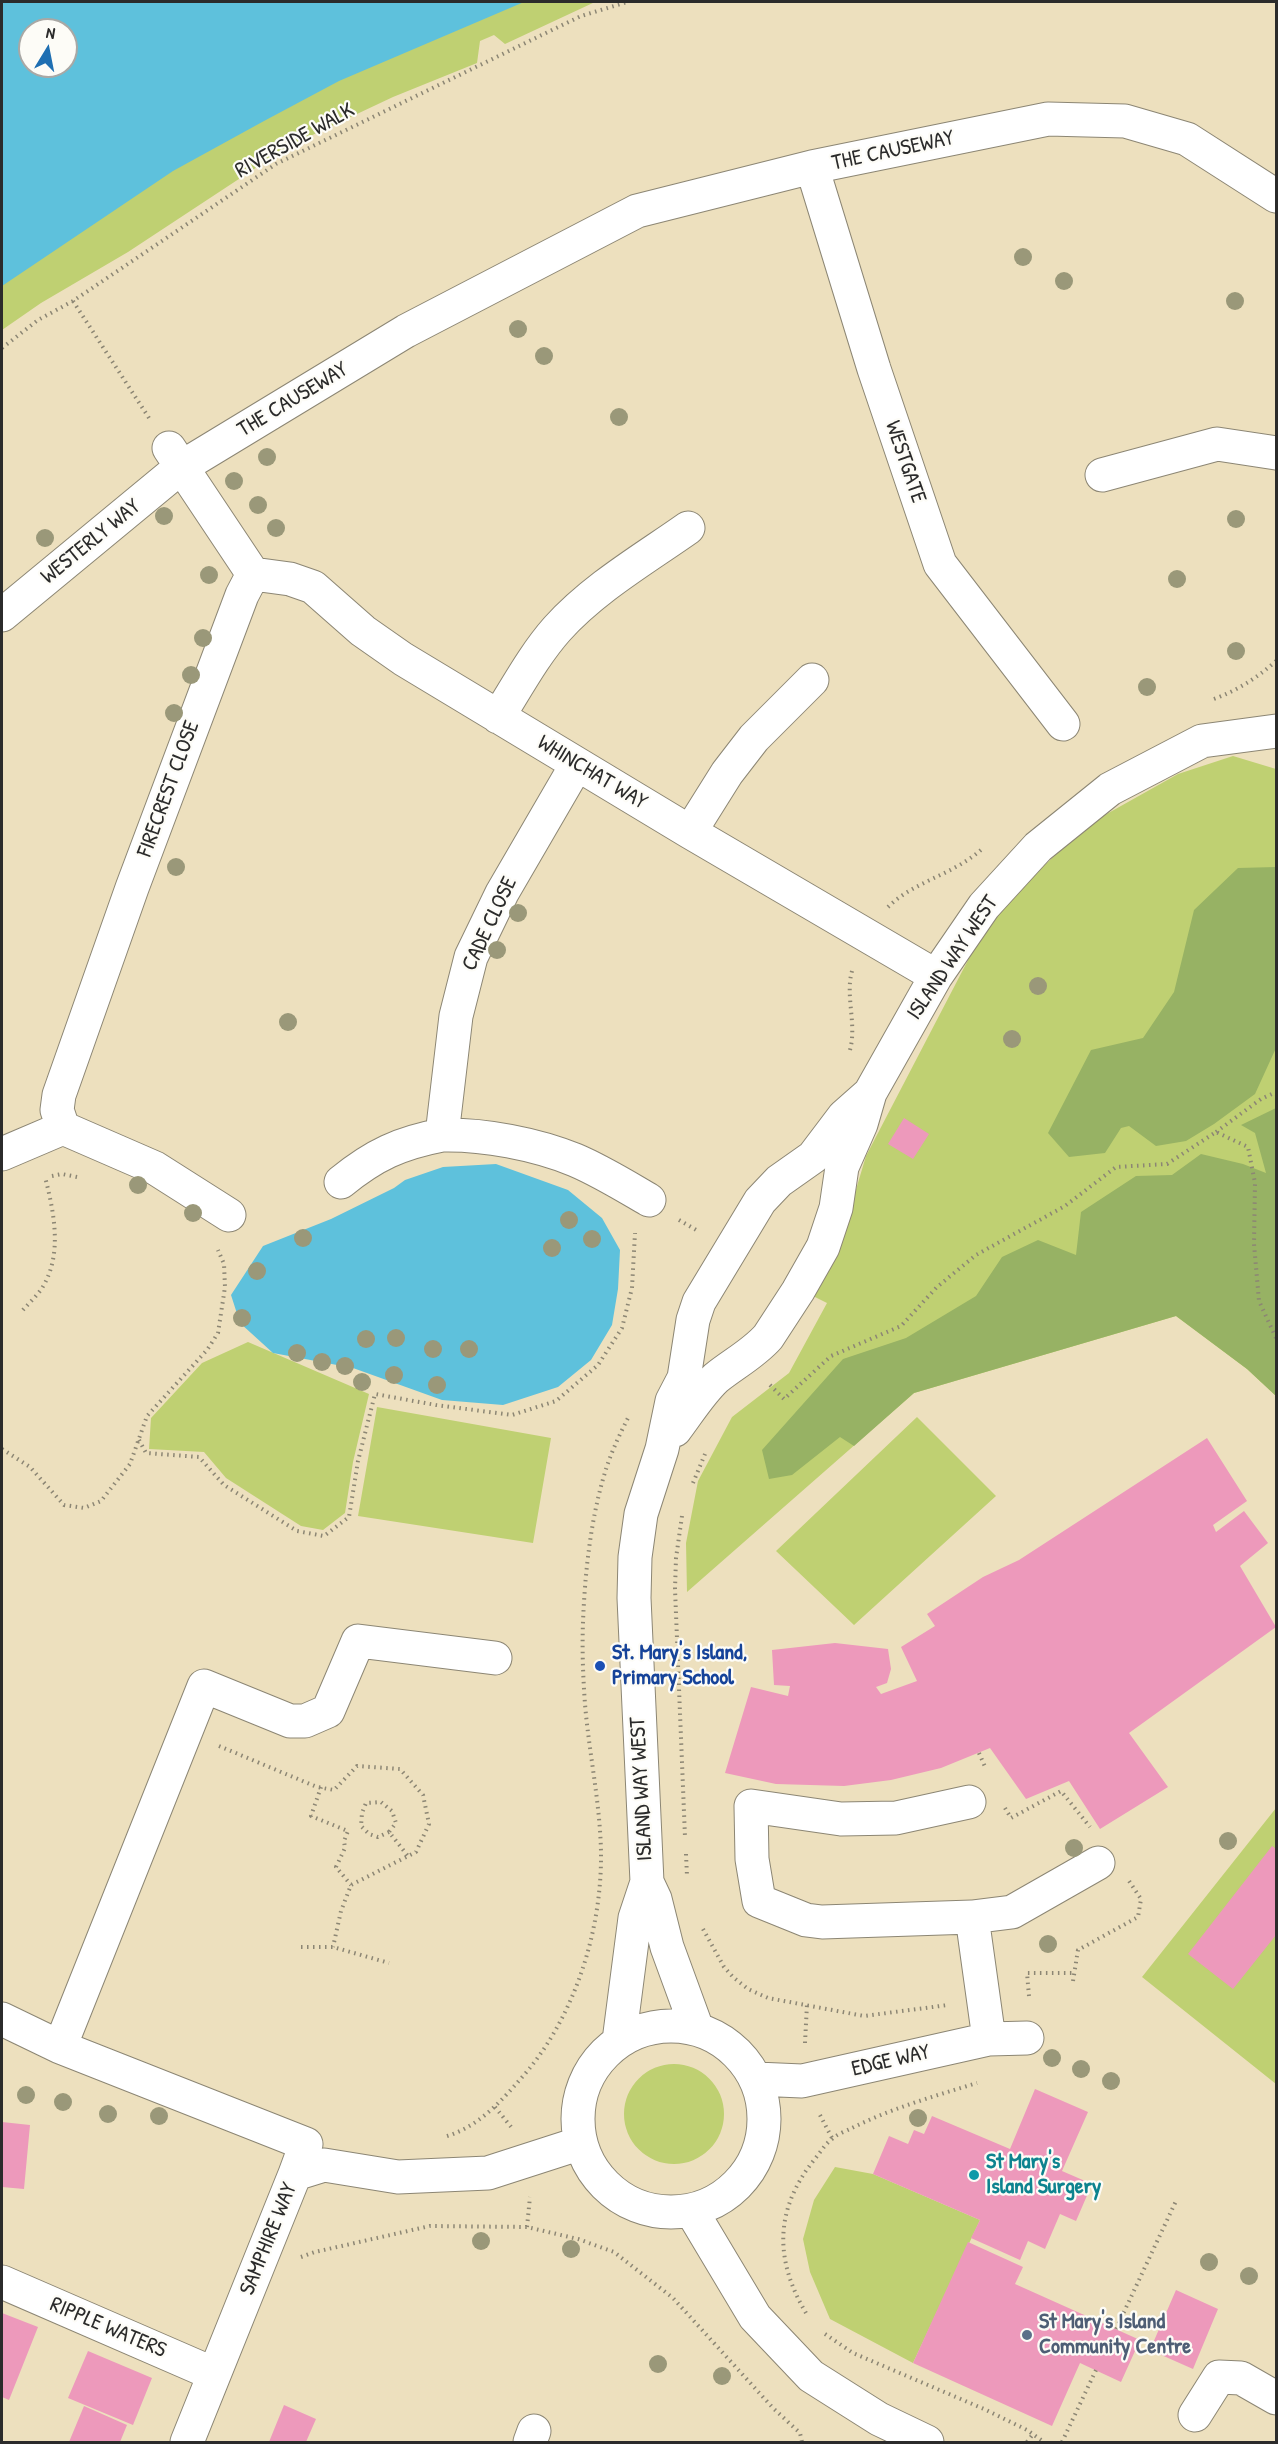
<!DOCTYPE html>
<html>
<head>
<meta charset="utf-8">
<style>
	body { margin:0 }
	#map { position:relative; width:1278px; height:2444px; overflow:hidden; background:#ede0be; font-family:"Patrick Hand",sans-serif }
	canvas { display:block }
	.frame { position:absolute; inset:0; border:3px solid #2b2b2b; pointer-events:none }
	.north { position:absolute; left:18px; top:18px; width:60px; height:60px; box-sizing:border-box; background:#fdfcf7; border:2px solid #a9a8a5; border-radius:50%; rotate:10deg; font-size:16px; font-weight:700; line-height:24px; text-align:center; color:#2b2b2b }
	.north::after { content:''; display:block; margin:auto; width:21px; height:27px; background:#1f6fb2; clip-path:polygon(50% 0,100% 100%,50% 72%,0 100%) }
</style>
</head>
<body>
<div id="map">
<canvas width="1278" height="2444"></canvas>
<div class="frame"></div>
<div class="north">N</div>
</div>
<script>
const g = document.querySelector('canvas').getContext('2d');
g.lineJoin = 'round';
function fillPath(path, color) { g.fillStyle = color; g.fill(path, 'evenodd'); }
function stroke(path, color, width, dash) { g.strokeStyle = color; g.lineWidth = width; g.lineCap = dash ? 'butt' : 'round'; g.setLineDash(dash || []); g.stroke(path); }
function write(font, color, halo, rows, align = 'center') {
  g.font = font + ' "Patrick Hand",sans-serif'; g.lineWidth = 4.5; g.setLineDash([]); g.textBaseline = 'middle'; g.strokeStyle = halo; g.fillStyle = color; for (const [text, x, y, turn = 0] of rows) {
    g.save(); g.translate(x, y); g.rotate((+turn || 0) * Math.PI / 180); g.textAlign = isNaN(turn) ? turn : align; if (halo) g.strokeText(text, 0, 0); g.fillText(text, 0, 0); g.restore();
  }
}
fillPath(new Path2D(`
	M 161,2 L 595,2 L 505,44 L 494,35 L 480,41 L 477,63 L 393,97 L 289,146 L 128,252 L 41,303 L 2,330 L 2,88 L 66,66 Z
	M 1233,756 L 1276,769 L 1276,1396 L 1247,1369 L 1176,1316 L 914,1393 L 687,1592 L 686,1543 L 698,1481 L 732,1417 L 789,1373 L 827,1303 L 809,1294 L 846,1223 L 866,1156 L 991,916 L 1087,825 L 1178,774 Z
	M 248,1342 L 369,1394 L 353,1462 L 345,1513 L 323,1530 L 301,1526 L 226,1478 L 204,1452 L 149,1449 L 151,1418 L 202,1363 Z
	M 377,1407 L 551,1438 L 533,1543 L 358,1516 Z
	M 917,1417 L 996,1496 L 854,1625 L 776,1551 Z
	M 1276,1808 L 1276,2084 L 1142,1977 Z
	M624 2114a50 50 0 1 1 100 0a50 50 0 1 1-100 0Z
	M 835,2167 L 873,2174 L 980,2220 L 913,2363 L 830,2319 L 810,2272 L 803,2239 L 814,2200 Z`), '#bfd072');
fillPath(new Path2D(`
	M 1276,867 L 1276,1048 L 1255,1094 L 1214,1124 L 1186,1141 L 1156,1146 L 1129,1126 L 1121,1128 L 1105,1153 L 1069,1157 L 1048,1133 L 1091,1050 L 1143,1038 L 1174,992 L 1194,910 L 1238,868 Z
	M 1276,1108 L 1276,1396 L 1247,1369 L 1176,1316 L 914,1393 L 854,1446 L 840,1437 L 792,1475 L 769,1479 L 762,1450 L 843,1359 L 906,1338 L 976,1296 L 1002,1257 L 1038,1240 L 1076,1255 L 1081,1212 L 1136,1176 L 1172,1175 L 1201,1154 L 1243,1164 L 1266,1173 L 1255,1133 L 1241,1125 Z`), '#97b264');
fillPath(new Path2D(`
	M 2,2 L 524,2 L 339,81 L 264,121 L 173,171 L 2,286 ZM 30,30 L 66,30 L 66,66 L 30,66 Z
	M 496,1164 L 568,1190 L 602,1218 L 620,1250 L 618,1289 L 612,1325 L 591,1360 L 558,1387 L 503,1405 L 442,1400 L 353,1368 L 273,1353 L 240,1323 L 231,1295 L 263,1246 L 331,1219 L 394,1188 L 405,1180 L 443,1167 Z`), '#5ec1dc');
fillPath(new Path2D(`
	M 904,1118 L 929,1134 L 913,1159 L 888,1144 Z
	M 1207,1438 L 1247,1501 L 1213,1525 L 1216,1532 L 1244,1511 L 1268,1543 L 1240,1566 L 1276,1627 L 1129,1733 L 1168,1787 L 1100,1829 L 1069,1781 L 1026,1799 L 990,1748 L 941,1768 L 891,1780 L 844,1786 L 776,1784 L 725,1773 L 751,1687 L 788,1696 L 790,1686 L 774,1685 L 772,1650 L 835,1643 L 888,1649 L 891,1669 L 887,1683 L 876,1687 L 881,1694 L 917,1681 L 901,1647 L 935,1626 L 927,1614 L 983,1577 L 1019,1560 Z
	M 1272,1846 L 1276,1849 L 1276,1935 L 1233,1989 L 1188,1954 Z
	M 1035,2089 L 1088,2112 L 1062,2171 L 1092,2184 L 1076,2221 L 1060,2214 L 1045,2249 L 1028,2241 L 1020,2260 L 971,2238 L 980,2220 L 873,2174 L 889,2136 L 908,2144 L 914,2130 L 924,2134 L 932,2116 L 1010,2149 Z
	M 2,2122 L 30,2125 L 24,2189 L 2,2187 Z
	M 968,2242 L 1023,2267 L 1015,2284 L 1140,2340 L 1121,2382 L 1080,2363 L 1052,2426 L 913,2363 Z
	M 1176,2290 L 1218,2309 L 1193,2369 L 1150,2350 Z
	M 2,2313 L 38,2327 L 9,2400 L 2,2397 Z
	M 88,2351 L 152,2378 L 133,2425 L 68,2398 Z
	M 284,2405 L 316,2419 L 306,2442 L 269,2442 Z
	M 84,2406 L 127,2425 L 120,2442 L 69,2442 Z`), '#ed99bb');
const minor = new Path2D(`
	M 812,167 L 874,369 L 940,564 L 1063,724
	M 1102,475 L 1217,444 L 1276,453
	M 253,574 L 290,579 L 313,587 L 363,631 L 403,659 L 690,832 L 936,976
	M 2,615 L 180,468 L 406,331 L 637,211 L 812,167 L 1048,119 L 1125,121 L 1187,139 L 1276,196
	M 498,717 C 517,687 534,655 557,629 C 594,588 644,559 688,528
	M 690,832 L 727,773 L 754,738 L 812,680
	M 63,1128 L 155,1168 L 229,1215
	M 442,1135 C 483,1134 536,1144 575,1160 C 601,1171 625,1186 649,1200
	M 2,1154 L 63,1128 L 57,1110 L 59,1095 L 132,888 L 242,595 L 253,574 L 169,448
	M 341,1182 C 374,1155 400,1143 442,1135 L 456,1016 L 471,957 L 502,893 L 577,764
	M 675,1430 C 688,1413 700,1393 716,1378 C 733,1364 753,1354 768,1337 L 798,1291 L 823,1247 L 836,1208 L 842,1167 L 861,1124 L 870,1093 L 936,976 L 984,906 L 1038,847 L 1110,789 L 1202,741 L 1276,731
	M 969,1802 L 896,1818 L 841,1819 L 751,1806 L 752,1859 L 759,1901 L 806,1920 L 822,1922 L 972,1917 L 989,2039
	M 647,1882 L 655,1899 L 667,1947 L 697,2029
	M 972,1917 L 1012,1912 L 1098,1863
	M 2,2019 L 60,2047 L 306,2144 L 295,2174
	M578 2119a93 93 0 1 1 186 0a93 93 0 1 1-186 0Z
	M 619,2041 L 635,1918 L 647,1882 L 634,1598 L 635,1557 L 641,1514 L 662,1449 L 672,1401 L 684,1378 L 693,1320 L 699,1302 L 760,1201 L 779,1181 L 813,1157 L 844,1116 L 870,1093
	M 60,2047 L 204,1686 L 290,1721 L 305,1721 L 328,1711 L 358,1641 L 495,1658
	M 756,2079 L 802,2081 L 989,2039 L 1027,2038
	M 691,2210 L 755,2317 L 811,2376 L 879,2419 L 927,2442
	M 2,2282 L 214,2374
	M 1195,2415 L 1219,2377 L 1241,2378 L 1276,2398
	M 187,2442 L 295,2174 L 324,2165 L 398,2177 L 488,2173 L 581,2143
	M 530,2442 L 534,2431`);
stroke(minor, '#8c8674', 35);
stroke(new Path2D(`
	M 73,301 L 149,418
	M 2,348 L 38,320 L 73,301 L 276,164 L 581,16 L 627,2
	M 1214,699 C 1238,690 1257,678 1276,661
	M 888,907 C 914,881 954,875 983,848
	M 850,1050 C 857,1024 845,996 852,971
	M 1216,1132 L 1261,1099 L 1274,1093 L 1276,1094
	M 52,1176 L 62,1174 L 77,1177
	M 679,1220 L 698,1231
	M 23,1310 C 29,1303 37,1296 42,1288 C 63,1255 54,1212 45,1177
	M 770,1385 L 784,1399 L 831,1356 L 901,1326 L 937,1287 L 976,1255 L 1065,1206 L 1116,1167 L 1167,1164 L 1216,1132 L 1248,1147 L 1255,1183 L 1254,1244 L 1259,1301 L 1276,1338
	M 139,1440 L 146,1453 L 199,1457 L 224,1485 L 297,1531 L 324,1536 L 349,1517 L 358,1461 L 375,1394 L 436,1405 L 512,1415 L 556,1401 L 598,1365 L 622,1328 L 632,1288 L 635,1233
	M 2,1449 L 30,1467 L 64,1505 L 84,1508 L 101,1501 L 130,1464 L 147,1416 L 207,1350 L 218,1333 L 225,1287 L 224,1264 L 218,1250
	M 693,1483 L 705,1454
	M 682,1516 L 676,1558 L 675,1589 L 685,1837
	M 219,1746 L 317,1787 L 334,1790 L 357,1766 L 400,1769 L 423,1795 L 429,1824 L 416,1852 L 351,1885 L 341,1911 L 333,1947
	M 979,1753 L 986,1769
	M 321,1787 L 311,1816 L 348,1831 L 344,1841 L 345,1848 L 336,1867 L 351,1885
	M 1005,1808 L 1011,1818 L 1061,1791 L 1090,1827
	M 389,1832 L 378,1837 L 369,1834 L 361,1826 L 362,1813 L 366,1803 L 381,1802 L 392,1811 L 396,1823 L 389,1832 L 408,1856
	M 686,1854 L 687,1876
	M 703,1929 L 724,1967 L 733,1977 L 748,1989 L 768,1998 L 864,2016 L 948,2005
	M 301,1947 L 333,1947 L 389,1963
	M 1073,1981 L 1078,1950 L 1138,1917 L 1141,1899 L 1129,1881
	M 1029,1996 L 1027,1973 L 1074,1973
	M 805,2043 L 807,2004
	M 495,2107 L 512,2128
	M 820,2115 L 832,2138
	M 447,2136 C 480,2126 502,2100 524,2075 C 575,2016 602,1930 601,1852 C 600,1802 589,1753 585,1704 C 583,1677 582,1649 583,1622 C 585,1571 591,1515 607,1466 C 613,1448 621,1432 629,1416
	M 527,2227 L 530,2197
	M 301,2257 L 315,2252 L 430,2226 L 527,2227 L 578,2239 L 614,2252 L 673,2298 L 773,2408 L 800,2433 L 802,2442
	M 806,2313 C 774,2259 775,2209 814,2160 C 820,2153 825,2144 832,2139 C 837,2134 846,2131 852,2128 C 892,2108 935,2096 977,2083
	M 1116,2329 L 1176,2201
	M 825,2334 L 853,2353 L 984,2409 L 1027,2430 L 1044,2442
	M 1027,2442 L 1033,2434
	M 1062,2442 L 1096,2370`), '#8c8674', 4, [1.5, 4.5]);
stroke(minor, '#fff', 33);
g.fillStyle = '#9a9879';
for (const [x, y] of [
	[1023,257],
	[1064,281],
	[1235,301],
	[518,329],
	[544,356],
	[619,417],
	[267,457],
	[234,481],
	[258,505],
	[164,516],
	[1236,519],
	[276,528],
	[45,538],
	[209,575],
	[1177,579],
	[203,638],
	[1236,651],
	[191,675],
	[1147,687],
	[174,713],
	[176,867],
	[518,913],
	[497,950],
	[1038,986],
	[288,1022],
	[1012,1039],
	[138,1185],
	[193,1213],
	[569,1220],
	[303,1238],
	[592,1239],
	[552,1248],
	[257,1271],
	[242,1318],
	[396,1338],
	[366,1339],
	[433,1349],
	[469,1349],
	[297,1353],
	[322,1362],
	[345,1366],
	[394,1375],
	[362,1382],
	[437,1385],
	[1228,1841],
	[1074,1848],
	[1048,1944],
	[1052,2058],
	[1081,2069],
	[1111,2081],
	[26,2095],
	[63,2102],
	[108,2114],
	[159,2116],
	[918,2118],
	[481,2241],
	[571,2249],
	[1209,2262],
	[1249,2276],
	[658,2364],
	[722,2376]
]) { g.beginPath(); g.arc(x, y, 9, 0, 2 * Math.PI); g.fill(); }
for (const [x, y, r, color] of [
	[600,1666,6,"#1a4fb4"],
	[974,2175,6,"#0f9aa8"],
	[1027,2335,6,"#5c6f8a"]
]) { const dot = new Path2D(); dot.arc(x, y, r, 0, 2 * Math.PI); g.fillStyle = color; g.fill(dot); stroke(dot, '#fdfcf7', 2); }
write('22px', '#2b2b2b', '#fdfcf7', [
	["RIVERSIDE WALK",295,141,-29],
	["THE CAUSEWAY",893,151,-12],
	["THE CAUSEWAY",293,400,-31],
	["WESTGATE",905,462,71],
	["WESTERLY WAY",91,542,-39],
	["WHINCHAT WAY",592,773,31],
	["FIRECREST CLOSE",169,789,-70],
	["CADE CLOSE",490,924,-65],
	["ISLAND WAY WEST",953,958,-56],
	["ISLAND WAY WEST",642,1789,-93],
	["EDGE WAY",891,2061,-13],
	["SAMPHIRE WAY",269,2239,-68],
	["RIPPLE WATERS",108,2328,23]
]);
write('bold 22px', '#164399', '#fdfcf7', [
	["St. Mary's Island,",612,1653],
	["Primary School",612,1678]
], 'left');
write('bold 22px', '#0d838f', '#fdfcf7', [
	["St Mary's",986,2162],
	["Island Surgery",986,2187]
], 'left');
write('bold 22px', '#4e5e75', '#fdfcf7', [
	["St Mary's Island",1039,2322],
	["Community Centre",1039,2347]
], 'left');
</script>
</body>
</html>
